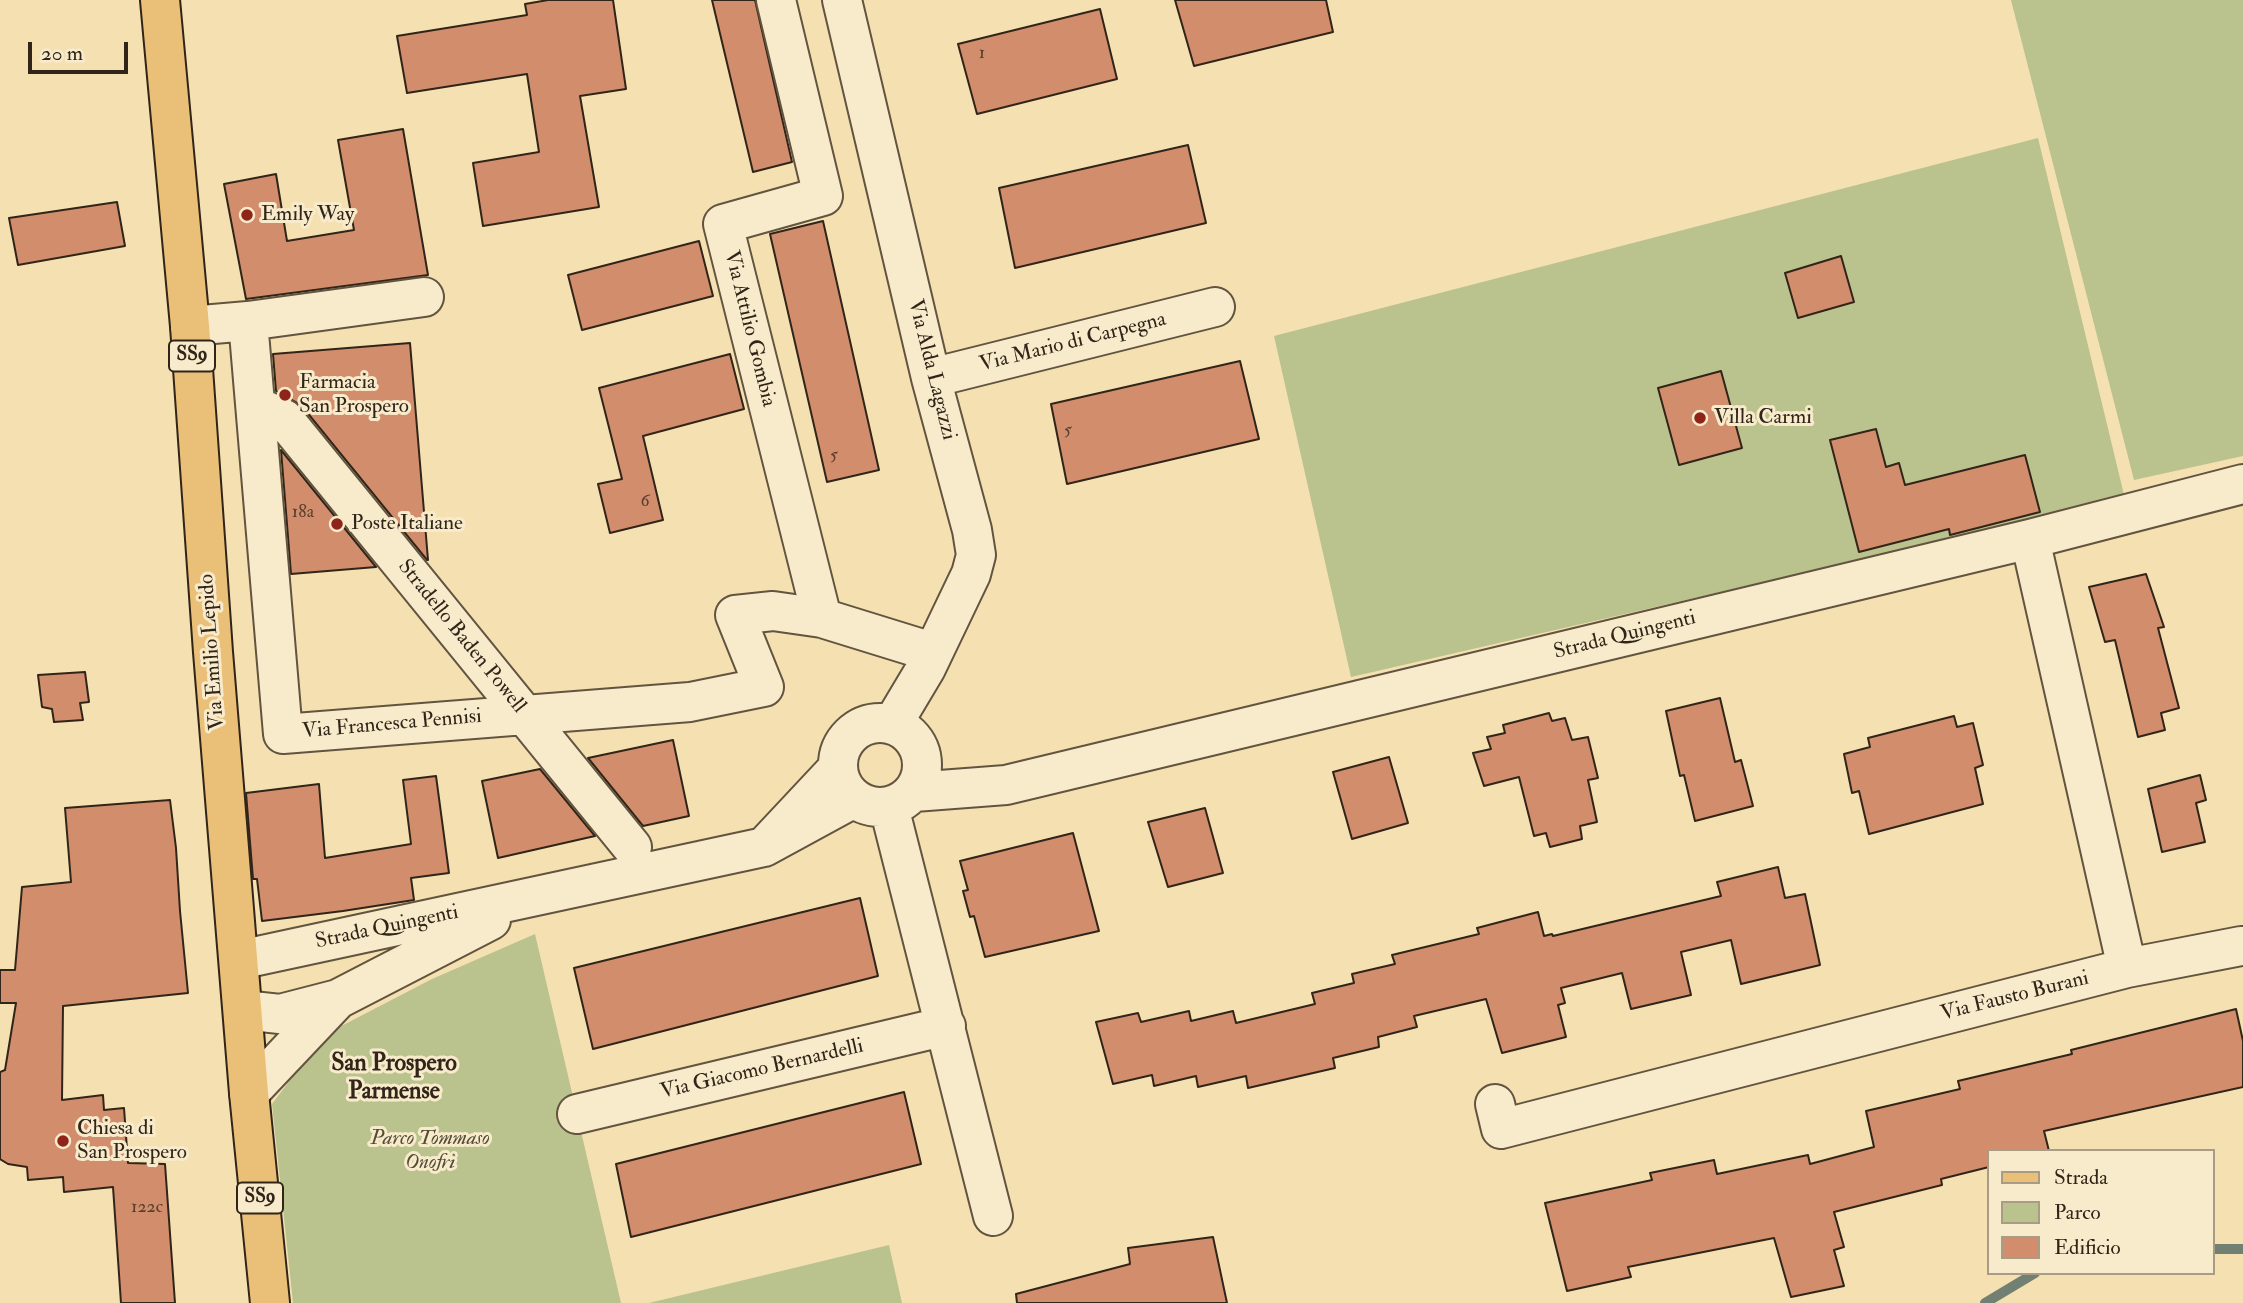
<!DOCTYPE html>
<html>
<head>
<meta charset="utf-8">
<style>
	body { margin:0 }
	#map { position:relative; width:2243px; height:1303px; overflow:hidden; background:#f5e0b1; font-family:"IM FELL Double Pica",serif }
	canvas { display:block }
	.legend { position:absolute; left:1987px; top:1149px; width:228px; height:126px; box-sizing:border-box; background:#f8ebcc; border:2px solid #a89c84; margin:0; padding:9px 12px; list-style:none; font-size:21px; color:#312519 }
	.legend li { display:flex; align-items:center; gap:14px; height:35px }
	.legend b { width:35px; border:2px solid #a89c84 }
	.scale { position:absolute; left:28px; top:42px; width:100px; height:32px; box-sizing:border-box; border:4px solid #312519; border-top:0; padding-left:9px; font-size:21px; line-height:24px; white-space:nowrap; color:#312519; -webkit-text-stroke:5px #f8ebcc; paint-order:stroke }
</style>
</head>
<body>
<div id="map">
<canvas width="2243" height="1303"></canvas>
<ul class="legend">
<li><b style="height:9px;background:#eac078"></b>Strada</li>
<li><b style="height:19px;background:#bac28d"></b>Parco</li>
<li><b style="height:19px;background:#d18d6c"></b>Edificio</li>
</ul>
<div class="scale">20 m</div>
</div>
<script>
const g = document.querySelector('canvas').getContext('2d');
g.lineJoin = 'round';
function fillPath(path, color) { g.fillStyle = color; g.fill(path, 'evenodd'); }
function stroke(path, color, width, dash) { g.strokeStyle = color; g.lineWidth = width; g.lineCap = dash ? 'butt' : 'round'; g.setLineDash(dash || []); g.stroke(path); }
function write(font, color, halo, rows, align = 'center') {
  g.font = font + ' "IM FELL Double Pica",serif'; g.lineWidth = 6; g.setLineDash([]); g.textBaseline = 'middle'; g.strokeStyle = halo; g.fillStyle = color; for (const [text, x, y, turn = 0] of rows) {
    g.save(); g.translate(x, y); g.rotate((+turn || 0) * Math.PI / 180); g.textAlign = isNaN(turn) ? turn : align; if (halo) g.strokeText(text, 0, 0); g.fillText(text, 0, 0); g.restore();
  }
}
fillPath(new Path2D(`
	M 2011,0 L 2243,0 L 2243,456 L 2134,480 Z
	M 2038,138 L 2125,499 L 1351,677 L 1274,336 Z
	M 535,934 L 621,1303 L 293,1303 L 272,1104 L 324,1035 L 432,979 Z
	M 889,1245 L 902,1303 L 649,1303 Z`), '#bac28d');
stroke(new Path2D(`
	M 2213,1249 L 2243,1249
	M 1985,1303 L 2035,1273`), '#718072', 10);
const building = new Path2D(`
	M 548,0 L 613,0 L 626,89 L 580,96 L 599,207 L 483,226 L 473,163 L 539,152 L 527,74 L 407,93 L 397,36 L 527,15 L 525,4 Z
	M 712,0 L 755,0 L 792,162 L 753,172 Z
	M 1175,0 L 1326,0 L 1333,32 L 1194,66 Z
	M 1100,9 L 1117,79 L 977,114 L 958,44 Z
	M 403,129 L 428,275 L 246,299 L 224,184 L 276,174 L 287,241 L 354,230 L 338,140 Z
	M 1188,145 L 1206,223 L 1015,268 L 999,188 Z
	M 117,202 L 125,246 L 18,265 L 9,218 Z
	M 823,221 L 879,470 L 827,482 L 770,234 Z
	M 699,241 L 713,296 L 582,330 L 568,275 Z
	M 1841,256 L 1854,302 L 1798,318 L 1785,273 Z
	M 410,343 L 428,560 L 427,560 L 301,405 L 276,391 L 273,354 Z
	M 730,354 L 744,409 L 643,436 L 663,520 L 610,533 L 598,484 L 622,479 L 599,388 Z
	M 1240,361 L 1259,439 L 1067,484 L 1051,404 Z
	M 1721,371 L 1742,448 L 1679,465 L 1658,388 Z
	M 1876,429 L 1886,467 L 1899,463 L 1905,485 L 2025,455 L 2040,512 L 1950,535 L 1949,529 L 1859,552 L 1830,440 Z
	M 281,450 L 376,567 L 291,574 Z
	M 2146,574 L 2164,627 L 2158,628 L 2179,708 L 2161,713 L 2165,730 L 2138,737 L 2115,640 L 2105,642 L 2089,587 Z
	M 85,672 L 89,702 L 80,703 L 83,720 L 54,722 L 52,709 L 42,707 L 38,675 Z
	M 1720,698 L 1735,762 L 1741,760 L 1753,806 L 1695,821 L 1684,775 L 1680,776 L 1666,711 Z
	M 1549,713 L 1552,721 L 1565,718 L 1572,740 L 1588,737 L 1598,778 L 1588,780 L 1597,822 L 1580,826 L 1582,839 L 1550,847 L 1546,833 L 1534,836 L 1519,777 L 1484,786 L 1473,753 L 1491,749 L 1487,737 L 1505,733 L 1503,725 Z
	M 1954,716 L 1957,727 L 1973,723 L 1983,765 L 1975,768 L 1983,804 L 1869,834 L 1859,791 L 1852,793 L 1844,754 L 1870,747 L 1868,738 Z
	M 673,740 L 689,816 L 643,826 L 588,758 Z
	M 1389,757 L 1408,823 L 1352,839 L 1333,772 Z
	M 540,769 L 595,836 L 498,858 L 482,781 Z
	M 2200,775 L 2206,800 L 2196,803 L 2205,842 L 2162,852 L 2148,789 Z
	M 436,776 L 449,873 L 411,878 L 414,900 L 343,911 L 262,921 L 257,879 L 253,879 L 246,793 L 319,784 L 325,858 L 411,844 L 403,780 Z
	M 170,800 L 176,848 L 180,911 L 188,993 L 63,1006 L 62,1100 L 103,1095 L 104,1110 L 124,1108 L 128,1163 L 165,1164 L 175,1303 L 121,1303 L 113,1187 L 64,1192 L 63,1177 L 28,1180 L 27,1167 L 8,1164 L 0,1159 L 0,1072 L 5,1070 L 16,1003 L 0,1003 L 0,970 L 15,970 L 22,887 L 71,882 L 65,808 Z
	M 1205,808 L 1223,873 L 1168,887 L 1148,822 Z
	M 1073,833 L 1099,931 L 985,957 L 974,916 L 970,917 L 963,891 L 968,890 L 960,861 Z
	M 1778,867 L 1785,898 L 1805,894 L 1820,965 L 1741,984 L 1731,940 L 1681,952 L 1691,995 L 1631,1009 L 1622,973 L 1561,988 L 1565,1003 L 1558,1005 L 1566,1037 L 1502,1053 L 1486,999 L 1414,1016 L 1417,1027 L 1378,1037 L 1379,1047 L 1333,1058 L 1335,1068 L 1248,1088 L 1246,1076 L 1198,1087 L 1196,1076 L 1154,1086 L 1152,1075 L 1113,1084 L 1096,1022 L 1138,1013 L 1141,1022 L 1189,1011 L 1191,1021 L 1233,1011 L 1236,1023 L 1315,1004 L 1312,993 L 1354,983 L 1352,974 L 1395,964 L 1392,955 L 1479,934 L 1477,928 L 1538,912 L 1544,936 L 1552,934 L 1553,936 L 1721,896 L 1717,882 Z
	M 860,898 L 878,976 L 593,1049 L 574,968 Z
	M 2236,1009 L 2243,1041 L 2243,1087 L 2044,1131 L 2049,1151 L 1989,1151 L 1989,1167 L 1941,1179 L 1942,1185 L 1834,1212 L 1844,1247 L 1834,1250 L 1844,1286 L 1791,1297 L 1774,1238 L 1628,1267 L 1631,1277 L 1567,1291 L 1545,1203 L 1652,1180 L 1650,1173 L 1714,1160 L 1717,1174 L 1808,1155 L 1810,1164 L 1874,1147 L 1866,1111 L 1960,1089 L 1958,1081 L 2072,1054 L 2071,1050 Z
	M 904,1092 L 921,1164 L 631,1237 L 616,1164 Z
	M 1213,1237 L 1227,1303 L 1017,1303 L 1016,1294 L 1130,1264 L 1128,1248 Z`);
fillPath(building, '#d18d6c');
stroke(building, '#312519', 2);
const minor = new Path2D(`
	M 776,0 L 823,196 L 723,224 L 822,618 L 932,652
	M 842,0 L 931,378 L 972,530 L 976,555 L 971,574 L 926,668 L 892,725
	M 248,321 L 424,297
	M 190,326 L 248,321 L 283,734 L 690,702 L 764,687 L 735,615 L 773,611 L 822,618
	M 931,378 L 1215,307
	M 256,406 L 284,419 L 632,847
	M838 765a42 42 0 1 1 84 0a42 42 0 1 1-84 0Z
	M 838,768 L 764,847 L 854,798
	M 914,792 L 1006,785 L 2030,539 L 2243,484
	M 889,807 L 993,1216
	M 239,960 L 764,847
	M 2127,968 L 2241,946
	M 243,1010 L 280,1014 L 338,999
	M 249,1093 L 338,999 L 491,920
	M 1495,1104 L 1501,1129 L 2127,968 L 2030,539
	M 577,1114 L 946,1026`);
const major = new Path2D(`
	M 160,0 L 190,326 L 213,652 L 249,1093 L 270,1303`);
stroke(minor, '#62543f', 42);
stroke(major, '#312519', 42);
stroke(minor, '#f8ebcc', 38);
stroke(major, '#eac078', 38);
for (const [x, y, r, color] of [
	[247,215,7,"#8f2418"],
	[285,395,7,"#8f2418"],
	[1700,418,7,"#8f2418"],
	[337,524,7,"#8f2418"],
	[63,1141,7,"#8f2418"]
]) { const dot = new Path2D(); dot.arc(x, y, r, 0, 2 * Math.PI); g.fillStyle = color; g.fill(dot); stroke(dot, '#f8ebcc', 2.5); }
write('18px', '#593f2e', null, [
	["1",982,54],
	["5",1068,431],
	["5",834,456],
	["6",645,502],
	["18a",303,513],
	["122c",147,1208]
]);
for (const [x, y, w] of [
	[192,356,46],
	[260,1198,46]
]) { const box = new Path2D(); box.roundRect(x - w / 2, y - 15.5, w, 31, 5); g.fillStyle = '#f8ebcc'; g.fill(box); stroke(box, '#312519', 2); }
write('bold 19px', '#312519', null, [
	["SS9",192,356],
	["SS9",260,1198]
]);
write('21px', '#312519', '#f8ebcc', [
	["Emily Way",261,215],
	["Farmacia",299,383],
	["San Prospero",299,407],
	["Villa Carmi",1714,418],
	["Poste Italiane",351,524],
	["Chiesa di",77,1129],
	["San Prospero",77,1153]
], 'left');
write('21px', '#312519', '#f8ebcc', [
	["Via Attilio Gombia",749,329,76],
	["Via Mario di Carpegna",1073,343,-14],
	["Via Alda Lagazzi",931,370,76],
	["Strada Quingenti",1625,636,-14],
	["Stradello Baden Powell",461,637,51],
	["Via Emilio Lepido",213,652,-94],
	["Via Francesca Pennisi",392,725,-5],
	["Strada Quingenti",387,928,-12],
	["Via Fausto Burani",2015,997,-14],
	["Via Giacomo Bernardelli",762,1070,-13]
]);
write('italic 21px', '#534c36', '#f8ebcc', [
	["Parco Tommaso",430,1139],
	["Onofri",430,1163]
]);
write('bold 24px', '#312519', '#f8ebcc', [
	["San Prospero",394,1065],
	["Parmense",394,1093]
]);
</script>
</body>
</html>
